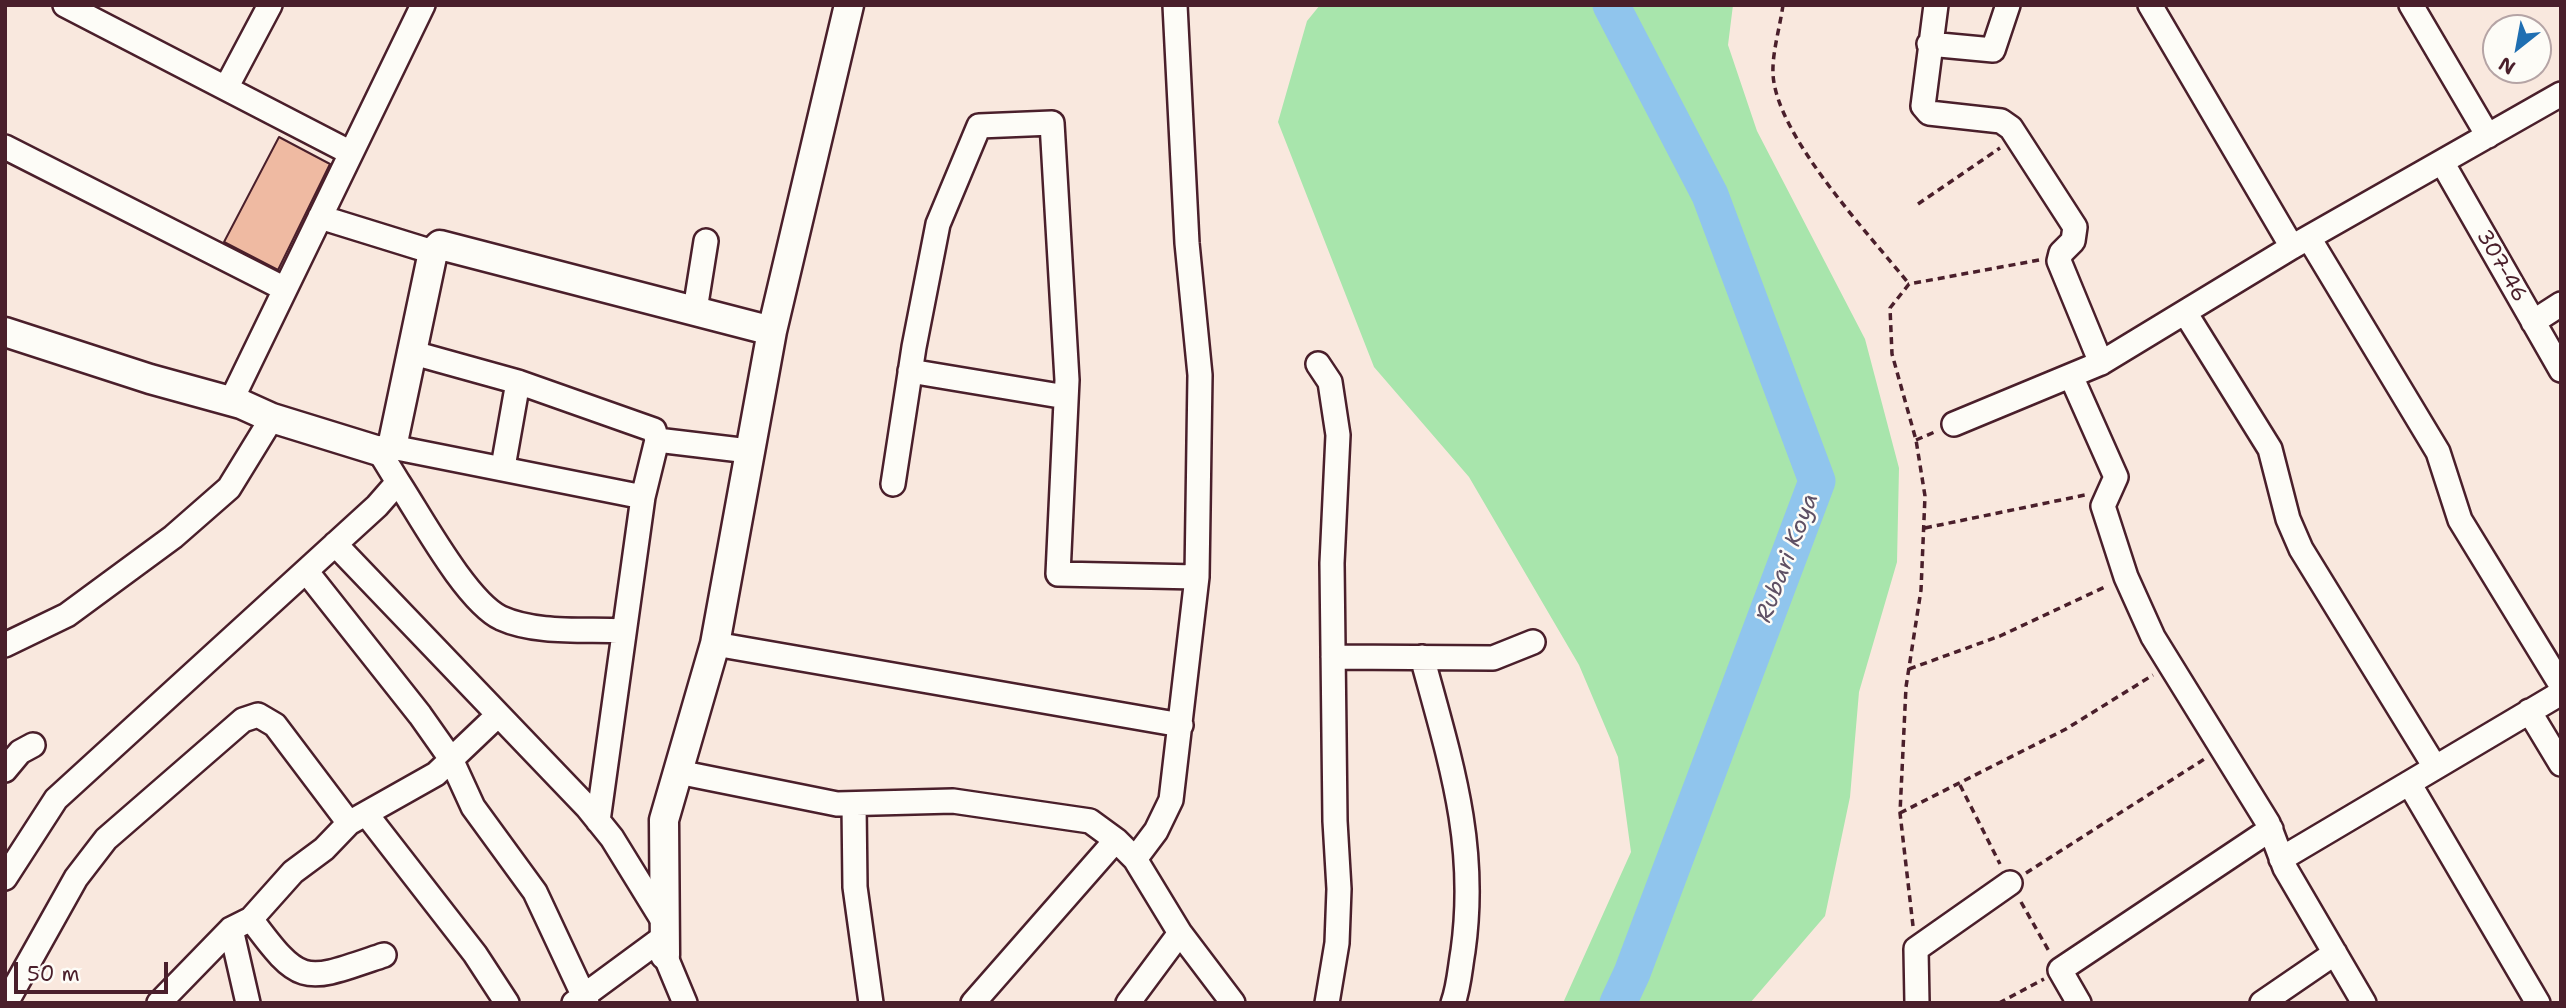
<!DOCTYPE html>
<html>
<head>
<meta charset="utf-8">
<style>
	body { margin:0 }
	#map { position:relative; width:2566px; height:1008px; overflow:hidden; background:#f9e8de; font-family:"Shantell Sans",sans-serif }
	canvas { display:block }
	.frame { position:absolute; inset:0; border:7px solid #4a1f2b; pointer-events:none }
	.north { position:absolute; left:2482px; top:14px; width:70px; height:70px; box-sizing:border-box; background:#fdfcf7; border:2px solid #b5a4a5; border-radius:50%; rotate:211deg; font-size:19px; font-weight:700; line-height:28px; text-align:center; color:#4a1f2b }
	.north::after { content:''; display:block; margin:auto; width:24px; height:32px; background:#1f6fb2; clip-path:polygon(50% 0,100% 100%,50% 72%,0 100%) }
	.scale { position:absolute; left:14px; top:962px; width:154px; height:32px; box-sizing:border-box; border:4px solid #4a1f2b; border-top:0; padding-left:9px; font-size:21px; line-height:24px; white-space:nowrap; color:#4a1f2b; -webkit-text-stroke:5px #fdfcf7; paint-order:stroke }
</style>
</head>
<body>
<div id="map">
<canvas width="2566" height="1008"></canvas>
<div class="frame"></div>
<div class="north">N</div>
<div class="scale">50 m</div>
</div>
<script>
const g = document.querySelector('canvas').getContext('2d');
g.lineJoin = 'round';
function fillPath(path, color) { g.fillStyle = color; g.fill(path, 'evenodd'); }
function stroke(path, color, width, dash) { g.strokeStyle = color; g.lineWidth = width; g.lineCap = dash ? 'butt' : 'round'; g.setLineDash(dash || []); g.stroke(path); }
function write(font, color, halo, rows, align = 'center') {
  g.font = font + ' "Shantell Sans",sans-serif'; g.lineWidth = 5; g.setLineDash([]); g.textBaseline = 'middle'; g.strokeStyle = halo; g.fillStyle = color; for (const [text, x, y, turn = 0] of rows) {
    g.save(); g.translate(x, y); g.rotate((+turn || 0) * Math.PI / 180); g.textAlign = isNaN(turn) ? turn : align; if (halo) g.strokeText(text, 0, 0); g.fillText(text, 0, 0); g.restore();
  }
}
fillPath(new Path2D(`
	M 1320,5 L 1733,5 L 1728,45 L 1757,131 L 1865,339 L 1899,468 L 1897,562 L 1859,692 L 1850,797 L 1825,916 L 1750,1003 L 1563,1003 L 1631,852 L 1618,757 L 1579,665 L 1469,477 L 1374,367 L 1278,122 L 1307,21 Z`), '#a8e5ac');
stroke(new Path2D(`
	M 1611,5 L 1710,195 L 1817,481 L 1632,973 L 1618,1003`), '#90c5ed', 37);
const building = new Path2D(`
	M 279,137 L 330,164 L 278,270 L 224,242 Z`);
fillPath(building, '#efbaa2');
stroke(building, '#4a1f2b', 2);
const minor = new Path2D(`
	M 65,5 L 351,153
	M 1936,5 L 1923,106 L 1929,113 L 2001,121 L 2011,128 L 2075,227 L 2073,241 L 2061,253 L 2059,261 L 2101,363
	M 2150,5 L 2292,247
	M 2411,5 L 2488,136
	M 1929,44 L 1993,50 L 2008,5
	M 226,88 L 270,5
	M 5,147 L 285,289
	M 2442,162 L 2561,370
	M 320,217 L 433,252
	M 2309,238 L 2438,452 L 2460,520 L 2561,685
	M 695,310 L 706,241
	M 2186,314 L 2270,449 L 2288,519 L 2301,549 L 2435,767
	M 2533,322 L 2561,304
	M 410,352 L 518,382 L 654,430 L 657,440 L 643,497 L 598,821
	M 1318,364 L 1330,382 L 1338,435 L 1332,563 L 1335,821 L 1339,889 L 1337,943 L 1327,1003
	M 910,371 L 1066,397
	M 2071,376 L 2116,477 L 2103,506 L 2126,577 L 2153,637 L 2268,823 L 2285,868 L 2364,1003
	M 231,401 L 423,5
	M 1954,424 L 2101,363 L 2292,247 L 2561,94
	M 657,440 L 749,451
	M 392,447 L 643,497
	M 503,467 L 518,382
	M 398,482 C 421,517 466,601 501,618 C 536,634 585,629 623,631
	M 893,484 L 914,347 L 938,224 L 979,126 L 1052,123 L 1067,380 L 1058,574 L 1197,577
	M 335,544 L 587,807 L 612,838 L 665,924
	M 306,571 L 420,715 L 451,759 L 473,807 L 535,892 L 587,1003
	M 715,644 L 1181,725
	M 5,645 L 67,615 L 173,537 L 229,488 L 272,418
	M 1333,657 L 1493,658 L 1533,642
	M 1422,657 C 1450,760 1478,843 1463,951 C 1460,968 1459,987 1453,1003
	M 2529,711 L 2561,764
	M 5,770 L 20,752 L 33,745
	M 678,772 L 837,804 L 953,801 L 1090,821 L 1116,840 L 1135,859 L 1180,933 L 1233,1003
	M 2409,783 L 2538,1003
	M 854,804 L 855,887 L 871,1003
	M 367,815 L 475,954 L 507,1003
	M 1135,859 L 1156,831 L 1171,800 L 1197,577 L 1200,375 L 1187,243 L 1175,5
	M 2281,859 L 2561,693
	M 5,878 L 56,799 L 377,506 L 398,482 L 379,451
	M 251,919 C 302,988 304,982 384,955
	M 231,929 L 248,1003
	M 665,955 L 685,1003
	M 6,1003 L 76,878 L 106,839 L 243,720 L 258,715 L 275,725 L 349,823
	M 159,1003 L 231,929 L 251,919 L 293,872 L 324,849 L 349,823 L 436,774 L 498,715
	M 574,1003 L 665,936
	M 973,1003 L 1116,840
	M 1128,1003 L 1180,933
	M 1917,1003 L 1916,949 L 2010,883
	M 2079,1003 L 2060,970 L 2271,829
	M 2262,1003 L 2335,953`);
const tertiary = new Path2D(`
	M 5,332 L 150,379 L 241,404 L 272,418 L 379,451 L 392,447 L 433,252 L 440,245 L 772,331
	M 665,955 L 664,820 L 715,644 L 772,331 L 849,5`);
stroke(minor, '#4a1f2b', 28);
stroke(tertiary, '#4a1f2b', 33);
stroke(new Path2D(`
	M 1783,5 C 1780,27 1772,53 1773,74 C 1776,136 1870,235 1909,284
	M 1918,204 L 2000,148
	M 1916,440 L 1937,431
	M 1925,528 L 2085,495
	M 1909,669 L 2000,636 L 2107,586
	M 1960,785 L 2000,864
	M 1900,813 L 2066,729 L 2153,675
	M 2026,873 L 2206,758
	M 2021,902 L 2050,953
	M 1913,926 L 1900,813 L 1906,687 L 1921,590 L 1925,496 L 1916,440 L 1892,354 L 1890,308 L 1909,284 L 2039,260
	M 1999,1003 L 2044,979`), '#4a1f2b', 3.5, [7, 5]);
stroke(minor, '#fdfcf7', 23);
stroke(tertiary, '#fdfcf7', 28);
write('21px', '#4a1f2b', '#fdfcf7', [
	["307-46",2501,266,60]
]);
write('italic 23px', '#5f5165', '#fdfcf7', [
	["Rubari Koya",1788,558,-69]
]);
</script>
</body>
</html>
